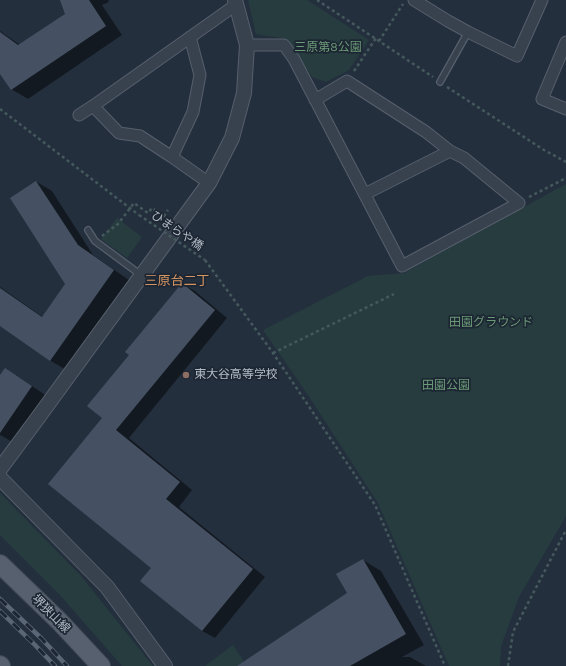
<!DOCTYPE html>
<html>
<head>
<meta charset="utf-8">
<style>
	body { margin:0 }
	canvas { display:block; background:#242f3e }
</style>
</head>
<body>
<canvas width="566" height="666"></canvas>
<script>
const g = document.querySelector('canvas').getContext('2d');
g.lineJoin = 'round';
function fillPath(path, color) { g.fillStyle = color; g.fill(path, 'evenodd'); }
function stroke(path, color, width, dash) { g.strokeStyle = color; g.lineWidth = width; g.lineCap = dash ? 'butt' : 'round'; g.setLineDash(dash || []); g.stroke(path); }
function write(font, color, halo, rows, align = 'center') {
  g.font = font + ' Karla,"Noto Sans JP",sans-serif'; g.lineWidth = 3.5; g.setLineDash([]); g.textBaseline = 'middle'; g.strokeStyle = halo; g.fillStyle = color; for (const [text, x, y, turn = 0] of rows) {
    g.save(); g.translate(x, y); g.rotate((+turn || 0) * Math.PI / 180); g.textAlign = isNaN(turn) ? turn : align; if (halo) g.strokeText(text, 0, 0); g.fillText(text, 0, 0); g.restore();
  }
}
fillPath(new Path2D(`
	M 248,0 L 307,0 L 369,40 L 349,70 L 326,82 L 312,77 L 288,41 L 281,38 L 256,34 Z
	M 566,184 L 566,516 L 519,597 L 501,646 L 500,666 L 449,666 L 378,503 L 308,395 L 263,330 L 368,276 L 404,273 Z
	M 117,218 L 142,237 L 127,258 L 101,239 Z
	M 0,493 L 81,576 L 153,666 L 122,666 L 60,595 L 0,535 Z
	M 233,645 L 247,666 L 205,666 Z`), '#263c3f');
fillPath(new Path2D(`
	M 61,0 L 108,0 L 109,2 L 102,5 L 122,35 L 28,99 L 11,89 L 0,72 L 0,31 L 20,45 L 66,14 Z
	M 37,182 L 52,191 L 93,255 L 129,280 L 66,370 L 51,361 L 0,325 L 0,287 L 43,317 L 66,284 L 11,198 Z
	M 182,284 L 195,291 L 227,318 L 129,438 L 192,490 L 179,507 L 265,577 L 215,638 L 202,631 L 142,581 L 153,568 L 103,418 L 130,355 Z
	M 5,369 L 22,379 L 48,397 L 16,444 L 0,435 L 0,376 Z
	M 363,560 L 381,571 L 424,645 L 402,657 L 410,657 L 426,666 L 251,666 L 349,593 Z`), '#0007');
fillPath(new Path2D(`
	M 60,0 L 89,0 L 106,26 L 11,90 L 0,74 L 0,32 L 18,45 L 65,14 Z
	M 36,181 L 78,245 L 114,270 L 50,361 L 0,326 L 0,288 L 42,317 L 65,284 L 10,198 Z
	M 182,283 L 215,310 L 116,430 L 180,482 L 166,499 L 253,569 L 202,631 L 140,581 L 151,568 L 48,484 L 102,418 L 87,406 L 129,355 L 125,352 Z
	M 5,368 L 32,386 L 0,433 L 0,375 Z
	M 363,559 L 406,634 L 350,666 L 237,666 L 347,593 L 336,574 Z`), '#455162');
const service = new Path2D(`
	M 440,82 L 468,32
	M 88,230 L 95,241 L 141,275`);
const minor = new Path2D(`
	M 414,0 L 448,21 L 468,32 L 517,56 L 542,0
	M 566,42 L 542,99 L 566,109
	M 247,45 L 284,45 L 294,59 L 402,266 L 519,203 L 464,158 L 450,151 L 426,132 L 347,81 L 315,100
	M 93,106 L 119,133 L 140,136 L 172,157 L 209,183
	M 79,115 L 93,106 L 237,4
	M 172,157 L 193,112 L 200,75 L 190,37
	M 365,194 L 450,151`);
const tertiary = new Path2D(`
	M 0,469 L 37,419 L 209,183 L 232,138 L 244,93 L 247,45 L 235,0
	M 0,478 L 107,587 L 165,666`);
const primary = new Path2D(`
	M 0,564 L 60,622 L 101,666
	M 0,665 L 1,666`);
stroke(service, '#565f6c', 8);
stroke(minor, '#565f6c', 13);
stroke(tertiary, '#565f6c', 16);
stroke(primary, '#414a57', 20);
stroke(new Path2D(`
	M 317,0 L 379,41 L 433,77
	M 379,41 L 403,4
	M 354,71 L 376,38
	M 447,87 L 544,150 L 566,162
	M 0,109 L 139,215
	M 529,197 L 566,178
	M 102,236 L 118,224 L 134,203 L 148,213 L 152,208 L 164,216 L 168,210
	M 205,260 L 273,353 L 375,505 L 445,666
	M 273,353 L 394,294
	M 508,666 L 513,632 L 566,530`), '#44595c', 2.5, [3, 3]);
stroke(service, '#38414e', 5.5);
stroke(minor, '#38414e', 11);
stroke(tertiary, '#38414e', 14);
stroke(primary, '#56606e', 18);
const rail = new Path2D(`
	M 0,599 L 42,639 L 67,666
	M 0,611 L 35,645 L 55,666`);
stroke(rail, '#5a6575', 4.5);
stroke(rail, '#1d2633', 3, [9]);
stroke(new Path2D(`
	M 139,215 L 205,260`), '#44595c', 2.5, [3, 3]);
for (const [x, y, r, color] of [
	[186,375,4,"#8d6e63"]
]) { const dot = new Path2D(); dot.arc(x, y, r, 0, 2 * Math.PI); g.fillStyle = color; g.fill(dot); stroke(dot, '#1d2633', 1.5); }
write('12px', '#6b9a76', '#1d2633', [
	["三原第8公園",328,48],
	["田園グラウンド",491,323],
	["田園公園",446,386]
]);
write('12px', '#b4bcc9', '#1d2633', [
	["ひまらや橋",177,231,34],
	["堺狭山線",51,614,45]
]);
write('12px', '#b4bcc9', '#1d2633', [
	["東大谷高等学校",194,375]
], 'left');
write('13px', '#d59563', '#1d2633', [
	["三原台二丁",177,281]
]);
</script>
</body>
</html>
